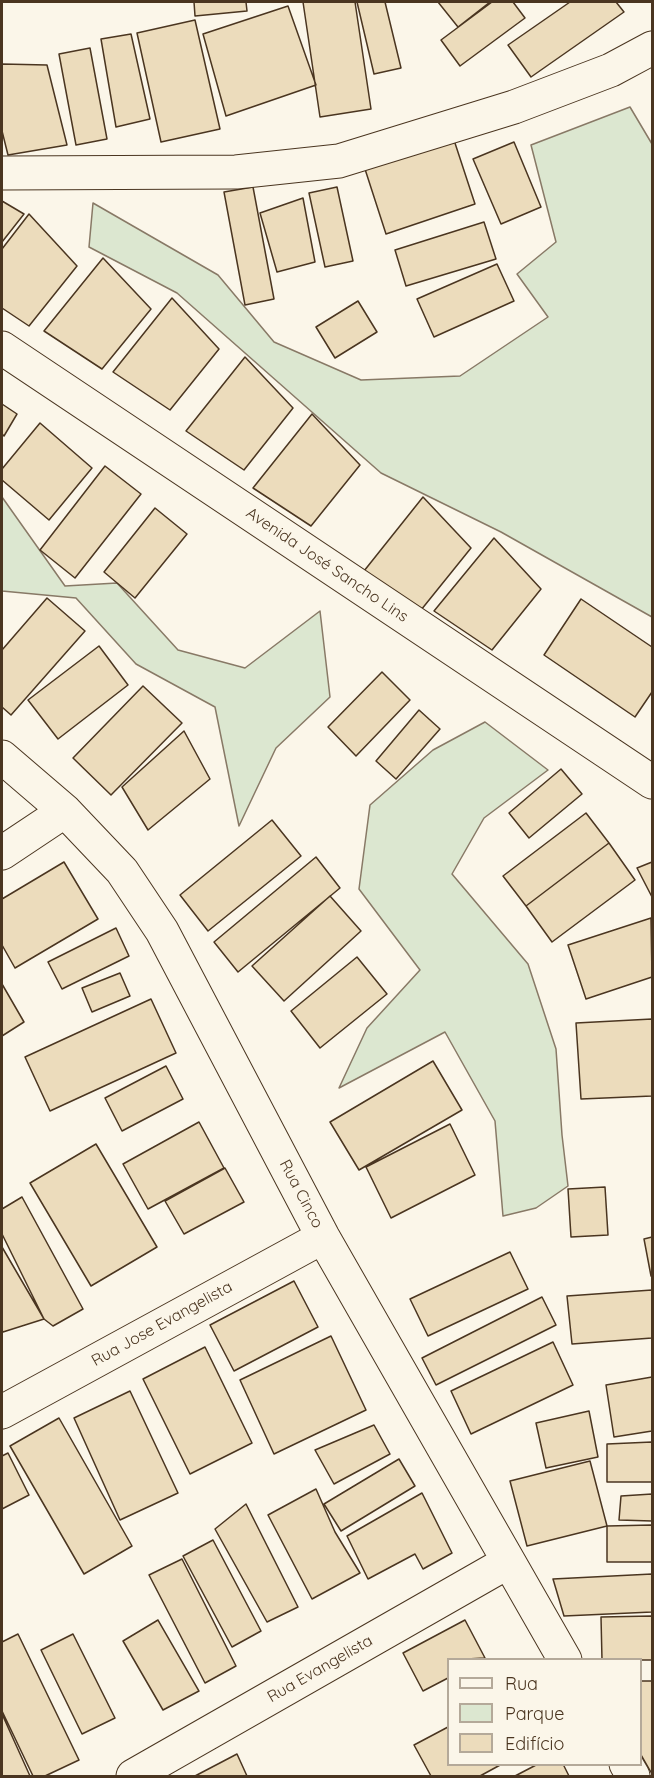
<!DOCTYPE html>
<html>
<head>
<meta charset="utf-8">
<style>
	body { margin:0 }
	#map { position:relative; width:654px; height:1778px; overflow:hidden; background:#fbf6e9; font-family:Quicksand,sans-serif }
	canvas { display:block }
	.frame { position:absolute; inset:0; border:3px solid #4a3520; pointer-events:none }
	.legend { position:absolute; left:447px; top:1658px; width:195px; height:108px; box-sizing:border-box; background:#fbf6e9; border:2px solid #b4a999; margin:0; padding:8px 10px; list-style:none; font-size:18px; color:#4a3520 }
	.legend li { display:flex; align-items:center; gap:12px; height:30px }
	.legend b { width:30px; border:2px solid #b4a999 }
</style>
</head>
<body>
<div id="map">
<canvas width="654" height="1778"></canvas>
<div class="frame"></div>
<ul class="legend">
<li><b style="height:8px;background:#fbf6e9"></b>Rua</li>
<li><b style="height:16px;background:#dce7d0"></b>Parque</li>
<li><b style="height:16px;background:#ecdcbc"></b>Edifício</li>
</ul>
</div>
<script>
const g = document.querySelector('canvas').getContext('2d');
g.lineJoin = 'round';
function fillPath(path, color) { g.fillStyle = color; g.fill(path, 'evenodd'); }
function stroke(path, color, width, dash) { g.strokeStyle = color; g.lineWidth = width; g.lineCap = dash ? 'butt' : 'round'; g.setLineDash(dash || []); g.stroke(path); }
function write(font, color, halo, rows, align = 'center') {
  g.font = font + ' Quicksand,sans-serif'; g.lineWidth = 4.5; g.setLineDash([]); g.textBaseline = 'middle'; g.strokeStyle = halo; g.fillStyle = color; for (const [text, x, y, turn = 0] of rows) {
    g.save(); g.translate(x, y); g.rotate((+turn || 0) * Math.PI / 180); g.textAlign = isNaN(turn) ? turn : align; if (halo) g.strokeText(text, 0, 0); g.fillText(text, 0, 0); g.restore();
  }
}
const green = new Path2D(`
	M 630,107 L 652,144 L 652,617 L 501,532 L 381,473 L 177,293 L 89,247 L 93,203 L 218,275 L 274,342 L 361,380 L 460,376 L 548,317 L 517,274 L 556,242 L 531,145 Z
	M 2,497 L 65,586 L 117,583 L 178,650 L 245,668 L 320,611 L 330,697 L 276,748 L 239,826 L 215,707 L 136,664 L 76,598 L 2,591 Z
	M 485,722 L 548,770 L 484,818 L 452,874 L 528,964 L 556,1049 L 562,1135 L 568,1186 L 536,1208 L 503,1216 L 495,1121 L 445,1032 L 339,1088 L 367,1028 L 420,970 L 359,889 L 370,805 L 433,750 Z`);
fillPath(green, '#dce7d0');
stroke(green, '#887966', 1.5);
const building = new Path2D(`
	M 194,2 L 246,2 L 247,11 L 195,16 Z
	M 303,2 L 355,2 L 371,109 L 320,117 Z
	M 357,2 L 385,2 L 401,68 L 374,74 Z
	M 438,2 L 490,2 L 458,27 Z
	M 492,2 L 513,2 L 525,18 L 460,66 L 441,40 Z
	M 570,2 L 616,2 L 624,12 L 531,77 L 508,45 Z
	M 288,6 L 316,85 L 226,116 L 203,34 Z
	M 195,20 L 220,129 L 161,142 L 137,33 Z
	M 131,34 L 150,119 L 116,127 L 101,39 Z
	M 90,48 L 107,139 L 76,145 L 59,54 Z
	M 2,64 L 47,65 L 67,145 L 8,155 L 2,131 Z
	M 453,137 L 475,204 L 386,234 L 364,166 Z
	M 514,142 L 541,207 L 501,224 L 473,159 Z
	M 253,187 L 274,299 L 245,305 L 224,192 Z
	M 337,187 L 353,261 L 325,267 L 309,193 Z
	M 303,198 L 315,262 L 277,272 L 260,213 Z
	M 2,201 L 24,214 L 2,242 Z
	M 29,214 L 77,266 L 29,326 L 2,308 L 2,249 Z
	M 484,222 L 496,259 L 406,286 L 395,250 Z
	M 103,258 L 151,309 L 102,369 L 44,331 Z
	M 497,264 L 514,301 L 434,337 L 417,299 Z
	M 172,298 L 219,349 L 170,410 L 113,372 Z
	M 358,301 L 377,332 L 335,358 L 316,327 Z
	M 245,357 L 293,408 L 244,470 L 186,431 Z
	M 2,404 L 17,414 L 4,436 L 2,434 Z
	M 312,414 L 360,465 L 311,526 L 253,488 Z
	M 40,423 L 92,468 L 49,520 L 2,480 L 2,469 Z
	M 105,466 L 141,494 L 75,578 L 40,550 Z
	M 423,497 L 471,548 L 421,610 L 364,571 Z
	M 155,508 L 187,534 L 135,598 L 104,572 Z
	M 494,538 L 541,589 L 492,650 L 434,611 Z
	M 47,598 L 85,631 L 11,715 L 2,707 L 2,650 Z
	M 581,599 L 652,647 L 652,692 L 635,717 L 544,655 Z
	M 99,646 L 128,685 L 58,739 L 28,700 Z
	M 382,672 L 410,700 L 356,756 L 328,727 Z
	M 143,686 L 182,723 L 111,795 L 73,758 Z
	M 419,710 L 440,729 L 396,779 L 376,761 Z
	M 184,731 L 210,779 L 148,830 L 122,787 Z
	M 561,769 L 582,794 L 529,838 L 509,813 Z
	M 586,813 L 609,843 L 526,906 L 503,876 Z
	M 272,820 L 301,856 L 208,931 L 180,895 Z
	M 609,843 L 635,880 L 552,942 L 526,906 Z
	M 316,857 L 340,888 L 238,972 L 214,942 Z
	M 64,862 L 98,919 L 15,968 L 2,945 L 2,899 Z
	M 652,862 L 652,897 L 637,868 Z
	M 330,896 L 361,931 L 284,1001 L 252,966 Z
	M 651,918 L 652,977 L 586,999 L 568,945 Z
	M 116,928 L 129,956 L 62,989 L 48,962 Z
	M 357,957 L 387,994 L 320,1048 L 291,1011 Z
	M 120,973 L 130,996 L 92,1012 L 82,988 Z
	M 2,984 L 24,1022 L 2,1036 Z
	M 151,999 L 176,1053 L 50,1111 L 25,1057 Z
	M 652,1019 L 652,1096 L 581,1099 L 576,1023 Z
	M 433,1061 L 462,1110 L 359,1170 L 330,1122 Z
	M 166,1066 L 183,1099 L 122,1131 L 105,1098 Z
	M 199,1122 L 224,1168 L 148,1209 L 123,1164 Z
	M 450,1124 L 475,1175 L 391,1218 L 366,1167 Z
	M 96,1144 L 157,1247 L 91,1286 L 30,1183 Z
	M 225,1168 L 244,1202 L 184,1234 L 165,1201 Z
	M 605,1187 L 608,1235 L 571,1237 L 568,1189 Z
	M 22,1197 L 83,1309 L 53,1326 L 44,1319 L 2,1234 L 2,1209 Z
	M 652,1237 L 652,1276 L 651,1276 L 644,1239 Z
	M 2,1247 L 44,1319 L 3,1332 L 2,1330 Z
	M 510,1252 L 528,1289 L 428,1336 L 410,1299 Z
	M 294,1281 L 318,1327 L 234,1371 L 210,1325 Z
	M 652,1290 L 652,1338 L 572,1344 L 567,1296 Z
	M 542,1297 L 556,1325 L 436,1385 L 422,1358 Z
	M 331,1336 L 366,1410 L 274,1454 L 240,1380 Z
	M 553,1342 L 573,1385 L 471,1434 L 451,1391 Z
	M 205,1347 L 252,1443 L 190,1474 L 143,1379 Z
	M 652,1377 L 652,1431 L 614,1437 L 606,1385 Z
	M 130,1391 L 178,1493 L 120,1520 L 74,1418 Z
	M 589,1411 L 598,1457 L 546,1468 L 536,1423 Z
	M 59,1418 L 132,1546 L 84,1574 L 10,1446 Z
	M 374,1425 L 390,1454 L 334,1484 L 315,1450 Z
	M 652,1442 L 652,1482 L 607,1482 L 607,1444 Z
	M 8,1453 L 29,1495 L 2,1509 L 2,1456 Z
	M 399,1459 L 415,1486 L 341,1531 L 324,1504 Z
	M 590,1461 L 607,1526 L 527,1546 L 510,1481 Z
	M 316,1489 L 335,1532 L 360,1573 L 312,1599 L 268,1515 Z
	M 422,1493 L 452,1553 L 423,1569 L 415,1554 L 368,1579 L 347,1536 Z
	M 652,1494 L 652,1521 L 619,1520 L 621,1496 Z
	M 246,1504 L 298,1607 L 267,1622 L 215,1529 Z
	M 652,1525 L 652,1562 L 607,1562 L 607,1526 Z
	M 213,1540 L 261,1631 L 232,1647 L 183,1556 Z
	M 182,1559 L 236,1666 L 205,1683 L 149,1575 Z
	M 652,1574 L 652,1612 L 564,1616 L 553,1579 Z
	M 652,1616 L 652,1660 L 602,1660 L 601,1617 Z
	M 158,1620 L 199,1691 L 163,1710 L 123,1641 Z
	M 465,1620 L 485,1658 L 448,1660 L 448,1678 L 423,1691 L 403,1653 Z
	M 18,1634 L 79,1760 L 45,1776 L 33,1776 L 2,1711 L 2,1642 Z
	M 73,1634 L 115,1718 L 82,1734 L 41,1650 Z
	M 640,1681 L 652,1681 L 652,1774 L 640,1753 Z
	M 2,1714 L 30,1776 L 2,1776 Z
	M 448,1727 L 448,1764 L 502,1764 L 480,1776 L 431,1776 L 414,1745 Z
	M 237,1754 L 247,1776 L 195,1776 Z
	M 538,1764 L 563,1764 L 569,1776 L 515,1776 Z`);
fillPath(building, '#ecdcbc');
stroke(building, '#4a3520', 1.5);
const minor = new Path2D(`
	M 2,173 L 236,172 L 339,161 L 514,107 L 611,70 L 652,48
	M 2,348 L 652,782
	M 2,757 L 65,811 L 122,871 L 162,931 L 323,1237 L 565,1660
	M 2,853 L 65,811
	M 2,1412 L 323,1237
	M 626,1764 L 633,1776
	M 133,1776 L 508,1562`);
stroke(minor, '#4a3520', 35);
stroke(minor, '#fbf6e9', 33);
write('16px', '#4a3520', '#fbf6e9', [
	["Avenida José Sancho Lins",327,565,34],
	["Rua Cinco",301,1194,62],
	["Rua Jose Evangelista",162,1324,-29],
	["Rua Evangelista",320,1669,-30]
]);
</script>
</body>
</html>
